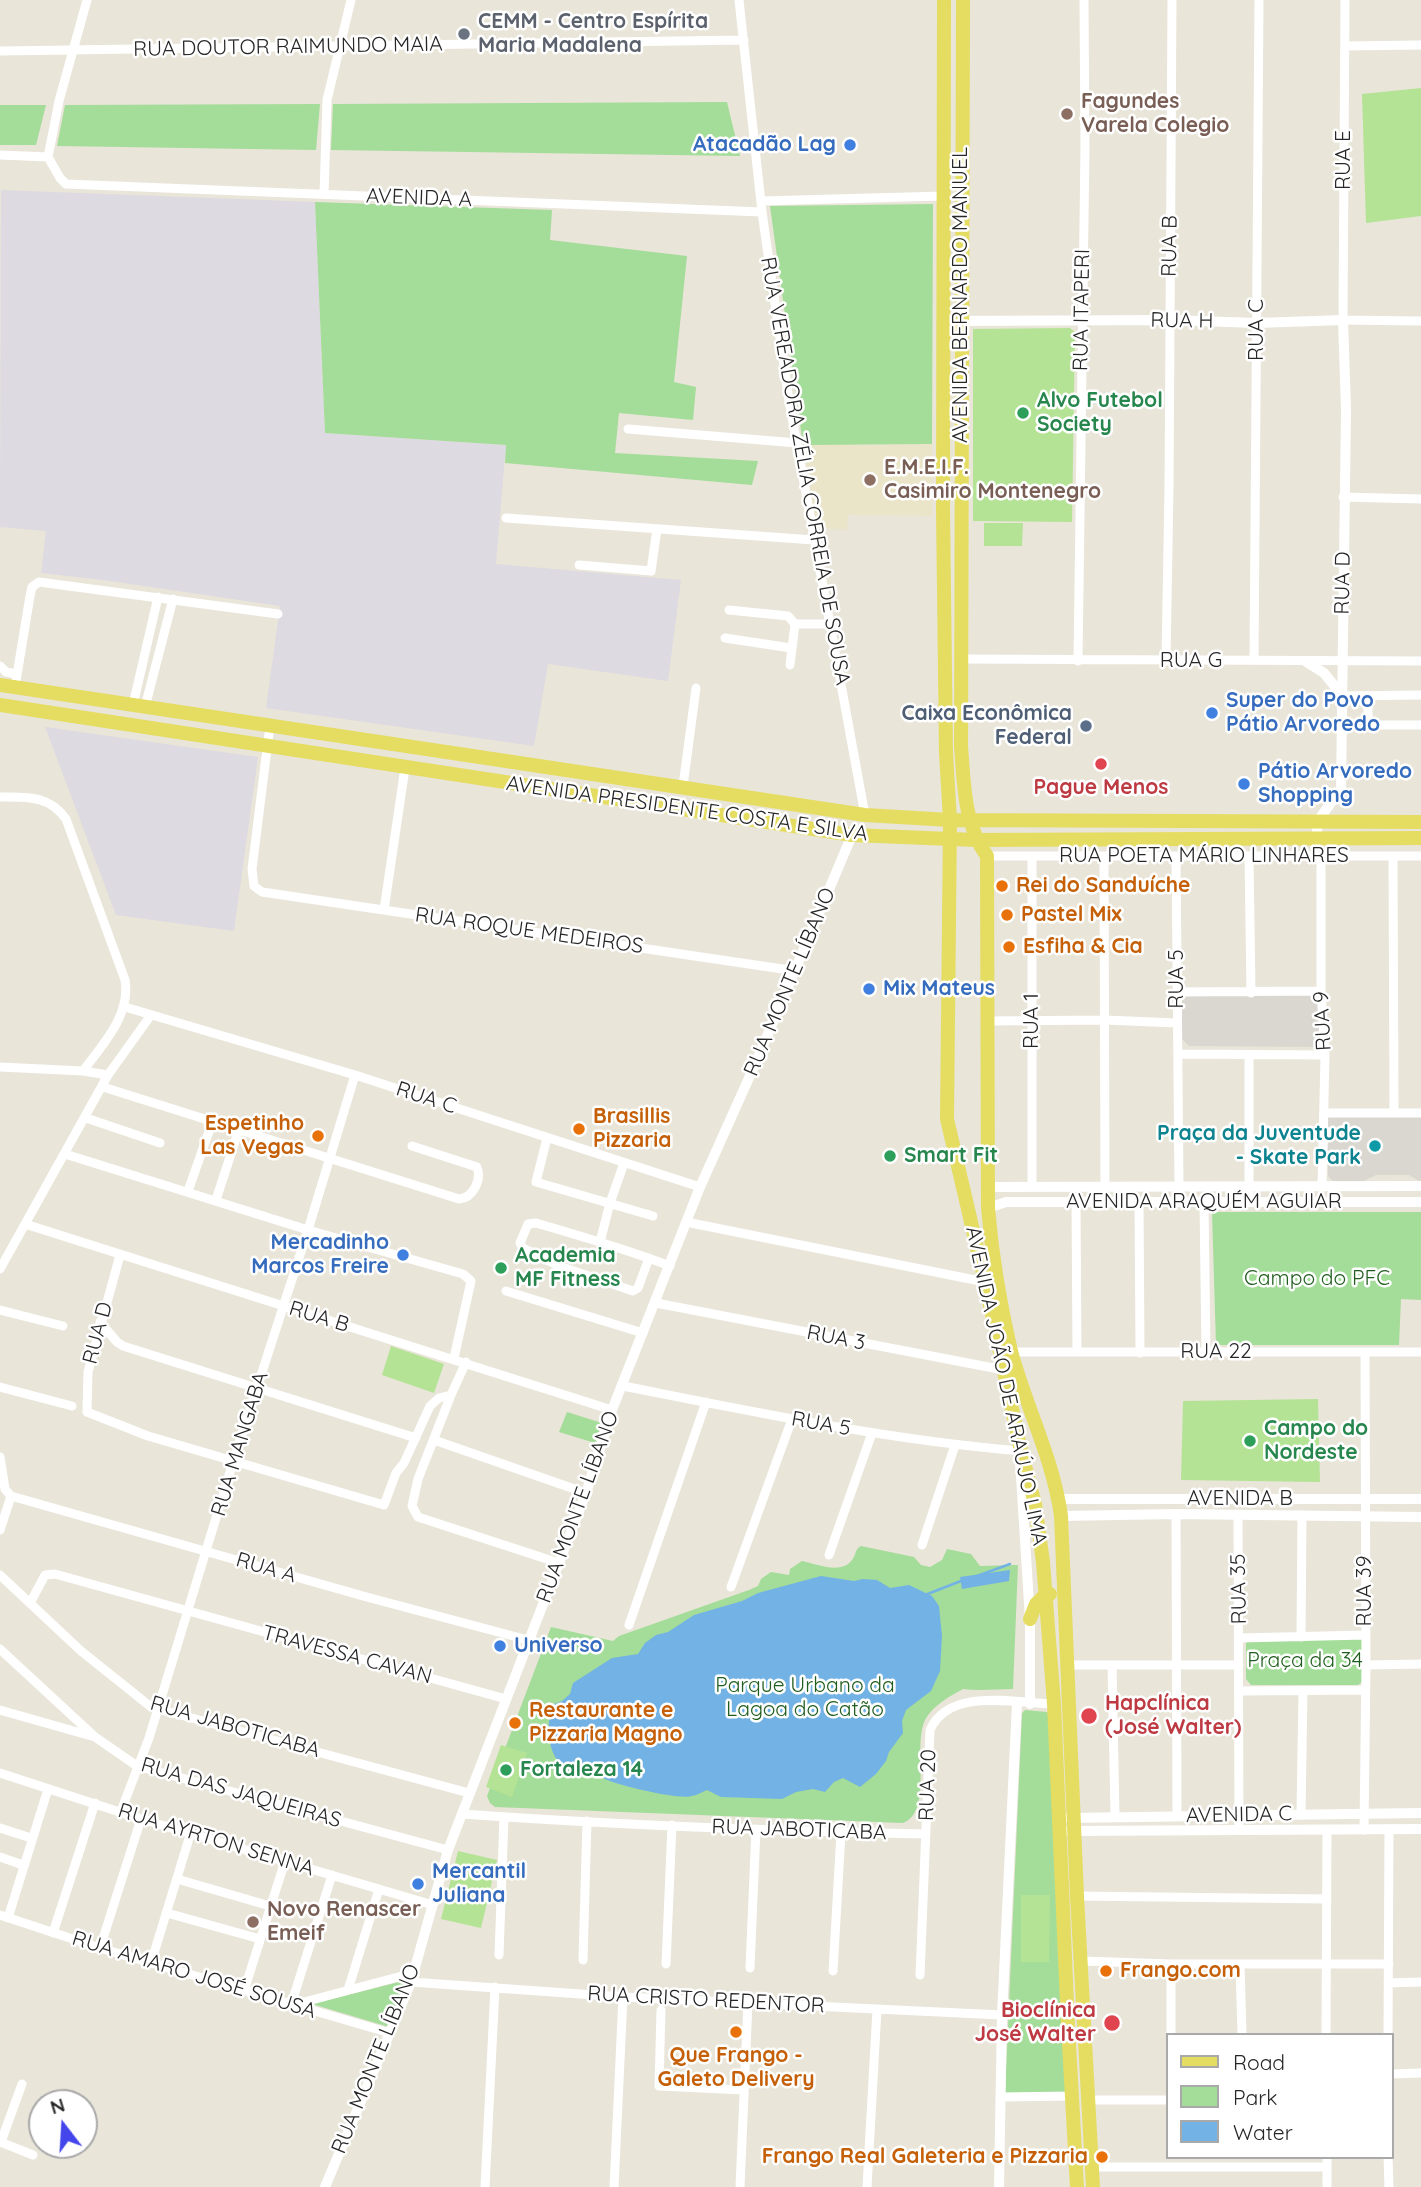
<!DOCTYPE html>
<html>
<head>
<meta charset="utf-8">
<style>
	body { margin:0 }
	#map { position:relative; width:1421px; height:2187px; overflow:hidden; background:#e9e5d9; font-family:Quicksand,sans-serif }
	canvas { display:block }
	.legend { position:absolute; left:1166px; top:2033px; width:228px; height:126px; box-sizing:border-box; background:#fff; border:2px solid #a9a9a9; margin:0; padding:9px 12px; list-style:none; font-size:21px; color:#272727 }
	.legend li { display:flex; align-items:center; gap:14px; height:35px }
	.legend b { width:35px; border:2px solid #a9a9a9 }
	.north { position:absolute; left:28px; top:2089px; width:70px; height:70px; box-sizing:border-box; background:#fff; border:2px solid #a9a9a9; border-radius:50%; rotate:343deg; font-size:19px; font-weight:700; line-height:28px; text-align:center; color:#272727 }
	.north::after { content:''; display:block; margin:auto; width:24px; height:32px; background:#4446eb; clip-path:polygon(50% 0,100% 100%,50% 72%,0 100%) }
</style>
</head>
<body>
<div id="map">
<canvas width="1421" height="2187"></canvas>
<ul class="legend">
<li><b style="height:9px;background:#e5dd62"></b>Road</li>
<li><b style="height:19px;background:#a4dc99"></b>Park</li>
<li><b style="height:19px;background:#73b2e4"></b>Water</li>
</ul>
<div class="north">N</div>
</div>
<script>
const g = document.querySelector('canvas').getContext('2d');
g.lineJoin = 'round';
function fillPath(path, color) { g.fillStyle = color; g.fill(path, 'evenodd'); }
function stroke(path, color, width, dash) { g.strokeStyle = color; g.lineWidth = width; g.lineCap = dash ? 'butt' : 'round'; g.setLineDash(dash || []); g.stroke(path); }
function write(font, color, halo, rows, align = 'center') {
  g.font = font + ' Quicksand,sans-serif'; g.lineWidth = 5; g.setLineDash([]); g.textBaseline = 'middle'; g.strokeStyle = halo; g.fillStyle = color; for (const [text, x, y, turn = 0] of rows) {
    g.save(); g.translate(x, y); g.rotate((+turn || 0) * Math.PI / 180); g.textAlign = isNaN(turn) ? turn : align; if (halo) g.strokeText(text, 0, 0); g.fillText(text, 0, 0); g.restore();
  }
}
fillPath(new Path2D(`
	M 1,190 L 315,202 L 325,433 L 506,445 L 496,564 L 681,580 L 668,681 L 548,664 L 534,746 L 266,708 L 280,606 L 103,580 L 41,573 L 46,531 L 0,527 Z
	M 45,727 L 258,757 L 234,931 L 116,915 Z`), '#dddae1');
fillPath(new Path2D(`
	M 932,444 L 932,516 L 848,515 L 847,530 L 817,528 L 803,445 Z`), '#eae5c9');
fillPath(new Path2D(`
	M 727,102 L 740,156 L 331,150 L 333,104 Z
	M 320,104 L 316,150 L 57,146 L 65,105 Z
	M 0,105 L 46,105 L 36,145 L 0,145 Z
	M 315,202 L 552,210 L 550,240 L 687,256 L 674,382 L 696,387 L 693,420 L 619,413 L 615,453 L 758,461 L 752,485 L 505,463 L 506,445 L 325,433 Z
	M 933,204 L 932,444 L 803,445 L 770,206 Z
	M 1212,1212 L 1421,1212 L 1421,1300 L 1401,1299 L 1399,1345 L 1216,1345 Z
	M 567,1412 L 602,1423 L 595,1443 L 559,1432 Z
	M 861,1546 L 914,1557 L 921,1565 L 930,1567 L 942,1560 L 947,1549 L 971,1554 L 980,1566 L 1018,1565 L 1013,1689 C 997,1689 979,1691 963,1689 C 949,1697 933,1705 925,1720 C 912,1747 934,1811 903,1823 L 495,1807 L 490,1803 L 487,1796 L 551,1627 L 613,1641 L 619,1636 L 749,1590 L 758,1586 L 761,1579 L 771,1572 L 789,1575 L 790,1569 L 802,1561 C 817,1564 841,1575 852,1560 C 857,1554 854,1550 861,1546 Z
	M 1360,1637 L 1364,1641 L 1365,1680 L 1358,1685 L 1251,1685 L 1246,1679 L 1246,1643 L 1250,1638 Z
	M 1025,1710 L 1047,1712 L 1049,1714 L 1067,2090 L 1063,2095 L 1008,2096 L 1005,2093 L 1022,1713 Z
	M 407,1980 L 389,2027 L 312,2004 Z`), '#a4dc99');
fillPath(new Path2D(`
	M 1421,88 L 1421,216 L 1366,223 L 1362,94 Z
	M 1070,328 L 1075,332 L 1072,522 L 973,521 L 973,329 Z
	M 984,523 L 1023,523 L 1022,546 L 984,546 Z
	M 391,1346 L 444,1364 L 434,1393 L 382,1375 Z
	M 1318,1399 L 1320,1482 L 1181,1480 L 1183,1401 Z
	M 501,1745 L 527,1753 L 512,1797 L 486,1787 Z
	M 458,1851 L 497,1860 L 481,1928 L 441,1919 Z
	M 1021,1895 L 1050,1895 L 1049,1962 L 1021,1962 Z`), '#b4e395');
fillPath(new Path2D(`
	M 1315,994 L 1320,998 L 1321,1041 L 1314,1047 L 1189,1046 L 1182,1039 L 1181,1001 L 1187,995 Z
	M 1335,1115 L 1421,1115 L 1421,1182 L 1409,1175 L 1376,1175 L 1362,1182 L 1333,1181 L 1328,1176 L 1328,1118 Z`), '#d9d7d0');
fillPath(new Path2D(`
	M 1010,1570 L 1009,1581 L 962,1589 L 960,1577 Z
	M 821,1576 L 854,1581 L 863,1579 L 877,1580 L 890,1588 L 909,1585 L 932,1596 L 939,1606 L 942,1636 L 940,1671 L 931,1691 L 906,1710 L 902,1721 L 903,1733 L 889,1752 L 886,1761 L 876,1774 L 860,1787 L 843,1778 L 834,1782 L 825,1792 L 813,1789 L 796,1792 L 782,1799 L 721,1797 L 707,1790 C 702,1792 697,1795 692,1796 C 678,1800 622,1786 607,1780 C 599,1776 592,1770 583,1768 C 576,1765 564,1768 558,1761 C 547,1747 547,1722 552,1705 L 562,1701 L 570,1694 L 573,1683 L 612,1658 L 638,1654 L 645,1643 L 656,1635 L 668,1632 L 694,1615 L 742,1601 L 758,1593 Z`), '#73b2e4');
stroke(new Path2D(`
	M 977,1576 L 1010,1564
	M 925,1595 L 961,1581`), '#73b2e4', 2.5);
stroke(new Path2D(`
	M 87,0 L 59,101 L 48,157 L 60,178 L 66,184 L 762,212
	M 739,0 L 762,212 L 789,401 L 865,815
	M 1345,0 L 1343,320 L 1421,321
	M 1345,46 L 1421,45
	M 0,51 L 744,40
	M 0,155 L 48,157
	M 324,194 L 327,100 L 351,0
	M 761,201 L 943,196
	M 628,429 L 797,443
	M 1343,497 L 1421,499
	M 506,518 L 814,540
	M 579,565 L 651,571 L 657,529
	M 729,610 L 788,616 L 795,624
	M 725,638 L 791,648
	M 962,659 L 1421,661
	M 1254,660 L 1259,0
	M 1078,661 L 1085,147 L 1084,0
	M 1166,661 L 1169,487 L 1172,0
	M 790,665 L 795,624 L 830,624
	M 0,666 L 6,672 L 17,674
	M 15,687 L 30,596 L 32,587 L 39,582 L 278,614
	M 1342,696 L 1421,695
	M 1368,696 L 1368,719 L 1373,725 L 1421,725
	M 133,705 L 158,597
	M 145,707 L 173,599
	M 270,725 L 252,869 L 254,886 L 262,892 L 796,971
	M 683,786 L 696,688
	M 0,797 C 27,797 49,795 66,819 L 125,980 C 131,1015 103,1044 83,1071
	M 987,856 L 1421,856
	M 1104,856 L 1105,1201
	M 1176,856 L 1179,1186
	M 1249,856 L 1251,993
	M 1321,856 L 1321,991 L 1325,1055 L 1322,1187
	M 1393,856 L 1394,1112
	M 384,910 L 405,768
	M 1177,992 L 1321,991
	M 125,1007 L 355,1075 L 700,1187
	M 989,1021 L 1104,1020 L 1177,1023
	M 1179,1054 L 1325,1055
	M 1249,1055 L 1249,1202
	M 0,1067 L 83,1071 L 108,1075
	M 103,1087 L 459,1199 C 473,1198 482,1180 477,1167 L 412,1146
	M 1325,1113 L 1421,1113
	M 86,1118 L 160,1143
	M 547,1138 L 536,1182 L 653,1216
	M 65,1154 L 308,1230 L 463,1274 L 471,1281 L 454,1358
	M 1032,1186 L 1032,856
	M 188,1191 L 213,1120
	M 216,1200 L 239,1129
	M 1076,1202 L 1077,1351
	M 1139,1202 L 1140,1353
	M 1204,1202 L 1206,1351
	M 686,1222 L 985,1282
	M 25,1224 L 612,1410
	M 600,1242 L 610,1203 L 624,1163
	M 120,1255 L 88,1372 L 87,1412 L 148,1436 L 384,1505 L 396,1473 L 404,1463 L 430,1406 L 439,1398 L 451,1395
	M 649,1258 L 638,1288 L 633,1291 L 559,1266 L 523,1248 L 520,1243 L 528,1224 L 536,1223 C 581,1236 626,1249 670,1266
	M 0,1269 L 108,1075 L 151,1015
	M 506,1291 L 643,1333
	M 656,1303 L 1004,1370 L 1008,1368
	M 0,1310 L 63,1326
	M 100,1322 L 117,1342 L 123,1346 L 416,1438
	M 1012,1352 L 1421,1352
	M 466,1362 L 451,1395 L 418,1479 L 412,1506 L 418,1517 L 559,1563
	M 623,1386 C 755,1412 887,1440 1021,1451
	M 0,1387 L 72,1406
	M 434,1440 L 586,1493
	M 0,1457 L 5,1489 L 11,1496 L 363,1596 L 528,1640
	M 1176,1514 L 1177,1816
	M 1238,1515 L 1239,1830
	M 0,1530 L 11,1496
	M 922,1545 L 955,1445
	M 829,1555 L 872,1433
	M 0,1575 L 81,1651 L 151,1707 L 469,1793
	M 731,1587 L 792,1419
	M 30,1603 L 45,1575 L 55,1574 L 506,1699
	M 629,1625 L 706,1402
	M 1301,1637 L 1302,1515
	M 1240,1638 L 1365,1635
	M 0,1649 L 94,1736
	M 1067,1665 L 1239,1665
	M 1112,1665 L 1115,1816
	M 1366,1665 L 1421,1664
	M 1240,1691 L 1365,1690
	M 0,1710 L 95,1737 L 137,1766 L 448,1850
	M 0,1773 L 141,1819 L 433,1905
	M 121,1811 L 149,1738 L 233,1462 L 308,1230 L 355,1075
	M 462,1814 C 616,1825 771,1831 926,1834
	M 1301,1814 L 1303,1691
	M 0,1828 L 31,1838
	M 1364,1830 L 1366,1665 L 1365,1352
	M 0,1857 L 23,1865
	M 177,1879 L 270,1906
	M 1077,1896 L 1327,1899
	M 167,1913 L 260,1939
	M 0,1915 L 100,1948 L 390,2033
	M 8,1918 L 48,1789
	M 53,1933 L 95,1803
	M 100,1948 L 141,1819
	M 499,1955 L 504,1817
	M 583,1960 L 587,1821
	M 1081,1961 L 1171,1964 L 1389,1964
	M 151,1963 L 191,1832
	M 666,1964 L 672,1825
	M 1171,1964 L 1171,2035
	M 1240,1965 L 1242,2035
	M 750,1968 L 756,1829
	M 833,1971 L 841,1833
	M 920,1975 L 930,1730 C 949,1687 1014,1703 1054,1704
	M 411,1982 L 623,1997 L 1002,2015
	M 1388,1983 L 1421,1982
	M 348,1990 L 379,1889
	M 244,1991 L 285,1861
	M 291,2005 L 332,1875
	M 293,2005 L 413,1973
	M 661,2010 L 659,2086 L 744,2090
	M 1326,2035 L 1327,1831
	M 1388,2035 L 1389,1829
	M 1391,2074 L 1421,2073
	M 1000,2097 L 1072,2096
	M 1088,2100 L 1167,2100
	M 0,2142 L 33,2155
	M 1,2142 L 22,2084
	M 1327,2157 L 1327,2187
	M 1388,2157 L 1389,2187
	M 1093,2167 L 1327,2167
	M 485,2187 L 495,1987
	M 614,2187 L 623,1997
	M 740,2187 L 748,2002
	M 867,2187 L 877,2009`), '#fff', 9);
stroke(new Path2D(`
	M 943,321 L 1169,320 L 1257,323 L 1343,320 L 1346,409 L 1341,789 L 1317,822 L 1317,838
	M 1305,661 L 1324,673 L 1341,694
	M 988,1187 L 1421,1186
	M 988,1208 L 1006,1202 L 1421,1202
	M 1020,1461 L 1030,1619 L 1030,1704
	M 1058,1499 L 1421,1499
	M 1061,1516 L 1176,1514 L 1421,1517
	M 1067,1818 L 1421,1813
	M 1068,1831 L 1421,1829
	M 325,2187 L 411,1982 L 448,1850 L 586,1493 L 612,1410 L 700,1187 L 757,1060 L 852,835
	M 999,2187 L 1002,2015 L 1017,1703`), '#fff', 10);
stroke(new Path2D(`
	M 944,0 L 943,510 L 946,753 L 950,820 L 947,1119 L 985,1282 L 1021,1451 L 1035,1504 L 1043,1562 L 1054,1704 L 1068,2026 L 1077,2187
	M 963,0 L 961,746 C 964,784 964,825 987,856 L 988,1208 C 992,1255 1000,1304 1011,1351 C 1026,1407 1053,1458 1061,1516 L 1077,1896 L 1093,2187
	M 0,685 L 865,815 L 950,820 L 1421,822
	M 0,705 L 852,835 L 976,840 L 1421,838
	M 1030,1619 L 1036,1604 L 1045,1595 L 1050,1594`), '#e5dd62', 14);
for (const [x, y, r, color] of [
	[464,34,7,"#6b7280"],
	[1067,114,7,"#8d6e63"],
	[850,145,7,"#3f7fe0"],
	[1023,413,7,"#2e9e5b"],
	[870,480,7,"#8d6e63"],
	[1212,713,7,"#3f7fe0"],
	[1086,726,7,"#5c6f8a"],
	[1101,764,7,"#e0444e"],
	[1244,784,7,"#3f7fe0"],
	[1002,886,7,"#e8710a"],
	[1007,915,7,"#e8710a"],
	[1009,947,7,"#e8710a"],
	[869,989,7,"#3f7fe0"],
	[579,1129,7,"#e8710a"],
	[318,1136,7,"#e8710a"],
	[1375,1146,7,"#0f9aa8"],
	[890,1156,7,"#2e9e5b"],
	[403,1255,7,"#3f7fe0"],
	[501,1268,7,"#2e9e5b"],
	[1250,1441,7,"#2e9e5b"],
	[500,1646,7,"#3f7fe0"],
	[1089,1716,9,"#e0444e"],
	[515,1723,7,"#e8710a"],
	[506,1770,7,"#2e9e5b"],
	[418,1884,7,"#3f7fe0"],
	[253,1922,7,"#8d6e63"],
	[1106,1971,7,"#e8710a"],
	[1112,2023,9,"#e0444e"],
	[736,2032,7,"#e8710a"],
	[1102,2157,7,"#e8710a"]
]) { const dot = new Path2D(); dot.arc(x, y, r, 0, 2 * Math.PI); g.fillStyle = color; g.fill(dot); stroke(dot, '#fff', 2.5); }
write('bold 21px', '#5b616d', '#fff', [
	["CEMM - Centro Espírita",478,22],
	["Maria Madalena",478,46]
], 'left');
write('21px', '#272727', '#fff', [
	["RUA DOUTOR RAIMUNDO MAIA",288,47,-1],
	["RUA E",1344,160,-90],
	["AVENIDA A",419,198,2],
	["RUA B",1170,246,-89],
	["AVENIDA BERNARDO MANUEL",961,295,-90],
	["RUA ITAPERI",1082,310,-89],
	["RUA H",1182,321,1],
	["RUA C",1257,330,-90],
	["RUA VEREADORA ZÉLIA CORREIA DE SOUSA",805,471,80],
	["RUA D",1343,583,-89],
	["RUA G",1191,661],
	["AVENIDA PRESIDENTE COSTA E SILVA",687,809,8],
	["RUA POETA MÁRIO LINHARES",1204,856],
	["RUA ROQUE MEDEIROS",529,931,8],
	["RUA 5",1177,979,-90],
	["RUA MONTE LÍBANO",790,982,-67],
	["RUA 1",1032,1021,-90],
	["RUA 9",1323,1021,-93],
	["RUA C",426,1098,18],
	["AVENIDA ARAQUÉM AGUIAR",1204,1202],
	["RUA B",319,1317,17],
	["RUA D",98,1333,-75],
	["RUA 3",836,1338,11],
	["RUA 22",1216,1352],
	["AVENIDA JOÃO DE ARAÚJO LIMA",1006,1386,78],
	["RUA 5",821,1424,10],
	["RUA MANGABA",240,1444,-73],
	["AVENIDA B",1240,1499],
	["RUA MONTE LÍBANO",578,1507,-70],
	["RUA A",266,1568,16],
	["RUA 35",1239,1589,-91],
	["RUA 39",1365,1591,-90],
	["TRAVESSA CAVAN",347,1655,15],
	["RUA JABOTICABA",235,1727,16],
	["RUA 20",928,1785,-88],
	["RUA DAS JAQUEIRAS",241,1793,16],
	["AVENIDA C",1239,1815,-1],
	["RUA JABOTICABA",799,1830,2],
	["RUA AYRTON SENNA",216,1840,17],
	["RUA AMARO JOSÉ SOUSA",194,1975,17],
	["RUA CRISTO REDENTOR",706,2000,3],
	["RUA MONTE LÍBANO",376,2059,-68]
]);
write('bold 21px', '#785e54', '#fff', [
	["Fagundes",1081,102],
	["Varela Colegio",1081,126],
	["E.M.E.I.F.",884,468],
	["Casimiro Montenegro",884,492],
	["Novo Renascer",267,1910],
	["Emeif",267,1934]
], 'left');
write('bold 21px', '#366cbe', '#fff', [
	["Atacadão Lag",836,145,"right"],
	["Super do Povo",1226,701],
	["Pátio Arvoredo",1226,725],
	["Pátio Arvoredo",1258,772],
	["Shopping",1258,796],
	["Mix Mateus",883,989],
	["Mercadinho",389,1243,"right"],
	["Marcos Freire",389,1267,"right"],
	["Universo",514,1646],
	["Mercantil",432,1872],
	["Juliana",432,1896]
], 'left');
write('bold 21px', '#27864d', '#fff', [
	["Alvo Futebol",1037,401],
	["Society",1037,425],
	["Smart Fit",904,1156],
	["Academia",515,1256],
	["MF Fitness",515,1280],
	["Campo do",1264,1429],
	["Nordeste",1264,1453],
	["Fortaleza 14",520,1770]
], 'left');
write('bold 21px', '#4e5e75', '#fff', [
	["Caixa Econômica",1072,714],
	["Federal",1072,738]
], 'right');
write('bold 21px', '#be3a42', '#fff', [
	["Pague Menos",1101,788],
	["Hapclínica",1105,1704,"left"],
	["(José Walter)",1105,1728,"left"],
	["Bioclínica",1096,2011,"right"],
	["José Walter",1096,2035,"right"]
]);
write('bold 21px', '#c56008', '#fff', [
	["Rei do Sanduíche",1016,886],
	["Pastel Mix",1021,915],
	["Esfiha & Cia",1023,947],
	["Brasillis",593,1117],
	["Pizzaria",593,1141],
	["Espetinho",304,1124,"right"],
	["Las Vegas",304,1148,"right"],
	["Restaurante e",529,1711],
	["Pizzaria Magno",529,1735],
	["Frango.com",1120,1971],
	["Que Frango -",736,2056,"center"],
	["Galeto Delivery",736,2080,"center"],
	["Frango Real Galeteria e Pizzaria",1088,2157,"right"]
], 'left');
write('bold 21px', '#0d838f', '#fff', [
	["Praça da Juventude",1361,1134],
	["- Skate Park",1361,1158]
], 'right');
write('21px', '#205d1e', '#fff', [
	["Campo do PFC",1317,1279],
	["Praça da 34",1305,1661],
	["Parque Urbano da",805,1686],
	["Lagoa do Catão",805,1710]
]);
</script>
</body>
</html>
